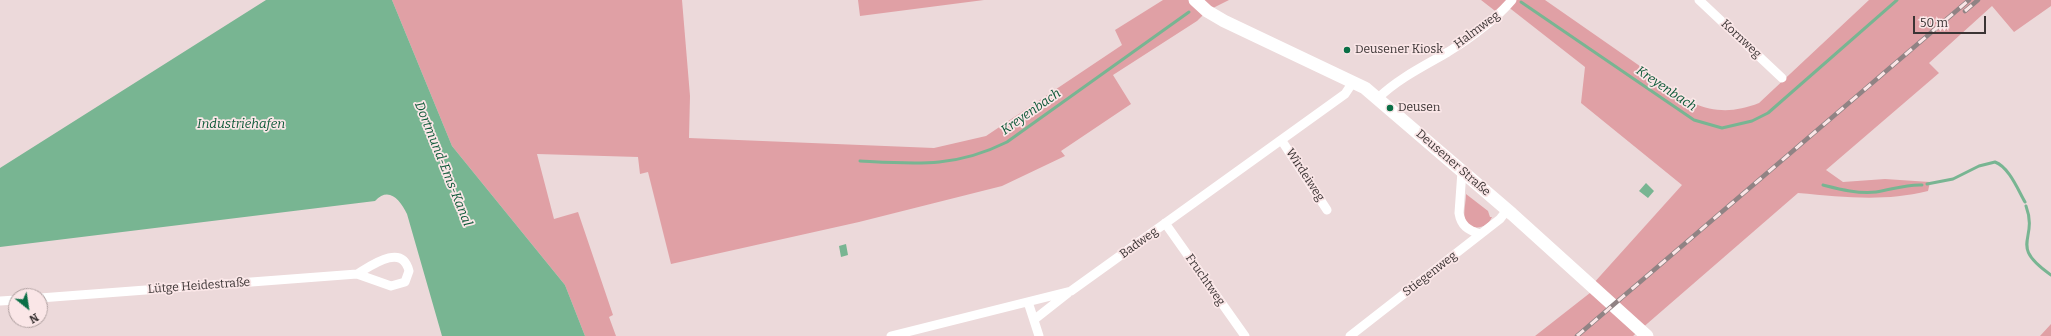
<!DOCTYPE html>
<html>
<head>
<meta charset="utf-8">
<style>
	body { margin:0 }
	#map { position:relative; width:2051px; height:336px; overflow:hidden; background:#ecd9da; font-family:Bitter,serif }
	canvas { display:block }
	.north { position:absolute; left:8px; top:288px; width:40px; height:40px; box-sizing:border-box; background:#fae6e7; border:1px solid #ae9f9f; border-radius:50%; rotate:150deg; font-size:11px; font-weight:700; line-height:16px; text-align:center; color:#3b3434 }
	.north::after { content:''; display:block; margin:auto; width:14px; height:18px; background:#0a6f46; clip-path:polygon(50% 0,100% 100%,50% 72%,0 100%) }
	.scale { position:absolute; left:1913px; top:16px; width:73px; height:18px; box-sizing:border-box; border:2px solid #3b3434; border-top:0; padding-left:5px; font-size:12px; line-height:14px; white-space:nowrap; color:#3b3434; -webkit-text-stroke:3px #fae6e7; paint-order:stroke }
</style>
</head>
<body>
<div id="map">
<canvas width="2051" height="336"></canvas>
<div class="north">N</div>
<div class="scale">50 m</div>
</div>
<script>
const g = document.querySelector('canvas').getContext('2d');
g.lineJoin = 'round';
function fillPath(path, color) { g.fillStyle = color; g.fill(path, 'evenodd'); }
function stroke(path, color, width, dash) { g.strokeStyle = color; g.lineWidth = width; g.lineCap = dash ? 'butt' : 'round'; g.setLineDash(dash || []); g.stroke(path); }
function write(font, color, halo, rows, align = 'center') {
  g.font = font + ' Bitter,serif'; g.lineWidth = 3.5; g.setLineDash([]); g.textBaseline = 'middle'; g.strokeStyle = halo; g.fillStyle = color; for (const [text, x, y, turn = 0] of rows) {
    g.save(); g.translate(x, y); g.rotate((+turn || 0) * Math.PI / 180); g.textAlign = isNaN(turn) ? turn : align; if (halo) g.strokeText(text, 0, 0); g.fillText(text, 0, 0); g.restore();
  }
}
fillPath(new Path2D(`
	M 392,0 L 682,0 L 690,96 L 689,138 L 934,148 L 986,136 L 1122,45 L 1115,30 L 1163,0 L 1229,0 L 1207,11 L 1197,21 L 1113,75 L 1131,104 L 1061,151 L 1065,156 L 1002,186 L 859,222 L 671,264 L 648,172 L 640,174 L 638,157 L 537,154 L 554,219 L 578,212 L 613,315 L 609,317 L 616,336 L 585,336 L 565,285 L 452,146 Z
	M 858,0 L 984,0 L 860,16 Z
	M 1481,0 L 1545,0 L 1693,103 C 1716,113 1736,112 1759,103 L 1869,0 L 2051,0 L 2051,6 L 2014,32 L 1992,6 L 1929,63 L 1939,73 L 1826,170 L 1843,182 L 1885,179 L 1930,182 L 1928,191 C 1882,202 1845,197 1798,193 L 1633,336 L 1535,336 L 1595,289 L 1592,285 L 1682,185 L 1581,103 L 1585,67 L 1507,6 L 1499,14 Z
	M 1466,194 L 1488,211 L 1490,217 L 1492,217 C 1487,229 1470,232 1465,219 C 1463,214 1466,201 1466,194 Z
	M 2051,324 L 2051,336 L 2040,336 Z`), '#e0a0a5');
fillPath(new Path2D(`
	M 266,0 L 392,0 L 452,146 L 565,285 L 585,336 L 442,336 L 407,214 C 400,200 389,186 375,201 L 0,247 L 0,168 Z
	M 1646,183 L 1654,191 L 1648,198 L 1639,191 Z
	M 846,244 L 848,255 L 841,257 L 839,246 Z`), '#78b592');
stroke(new Path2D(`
	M 1521,2 L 1694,120 L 1722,128 L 1752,121 L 1768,113 L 1897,0
	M 860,161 C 916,164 955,168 1007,142 L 1189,12
	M 1927,184 L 1953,179 L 1979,166 L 1995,162 C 2009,167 2018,190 2025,202
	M 1823,185 C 1839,189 1858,194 1876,192 C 1891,190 1906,184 1922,185
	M 2026,206 C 2039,241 2007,244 2051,275`), '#78b592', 3);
stroke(new Path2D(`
	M 1699,0 L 1782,78
	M 1378,98 C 1399,78 1424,66 1448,52 C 1472,37 1494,21 1512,0
	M 1282,141 L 1327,210
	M 1462,171 L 1459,213 C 1461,226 1468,230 1480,234
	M 1165,223 L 1245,336
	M 40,298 L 357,274 C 372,265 402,243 409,271 L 405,282 L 391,286 L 357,274
	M 0,301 L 16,300
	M 1028,302 L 1039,336
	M 1035,319 L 1068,293
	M 891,336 L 1071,291 L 1345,94 L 1353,82
	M 1350,336 L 1500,219 L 1507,210`), '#fff', 9);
stroke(new Path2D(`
	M 1195,0 L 1207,11 L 1224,21 L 1365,88 L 1512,214 L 1647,336`), '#fff', 13);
const rail = new Path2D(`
	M 1965,11 L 1978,0
	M 1577,336 L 1969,0`);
stroke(rail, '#908384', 4.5);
stroke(rail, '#fae6e7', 3, [9]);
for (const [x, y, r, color] of [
	[1347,50,4,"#0a6f46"],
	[1390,108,4,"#0a6f46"]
]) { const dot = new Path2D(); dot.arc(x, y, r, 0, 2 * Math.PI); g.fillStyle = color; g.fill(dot); stroke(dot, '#fae6e7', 1.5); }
write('12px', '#3b3434', '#fae6e7', [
	["Halmweg",1477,30,-37],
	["Kornweg",1741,39,43],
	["Deusener Straße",1453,163,41],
	["Wirdeiweg",1305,175,57],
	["Badweg",1139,243,-36],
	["Stiegenweg",1430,274,-38],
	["Fruchtweg",1205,280,55],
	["Lütge Heidestraße",199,286,-4]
]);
write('12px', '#3b3434', '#fae6e7', [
	["Deusener Kiosk",1355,50],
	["Deusen",1398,108]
], 'left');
write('italic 13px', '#0c5837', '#fae6e7', [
	["Kreyenbach",1666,89,34],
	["Kreyenbach",1031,112,-35],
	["Industriehafen",241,124],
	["Dortmund-Ems-Kanal",443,164,68]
]);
</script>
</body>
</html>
